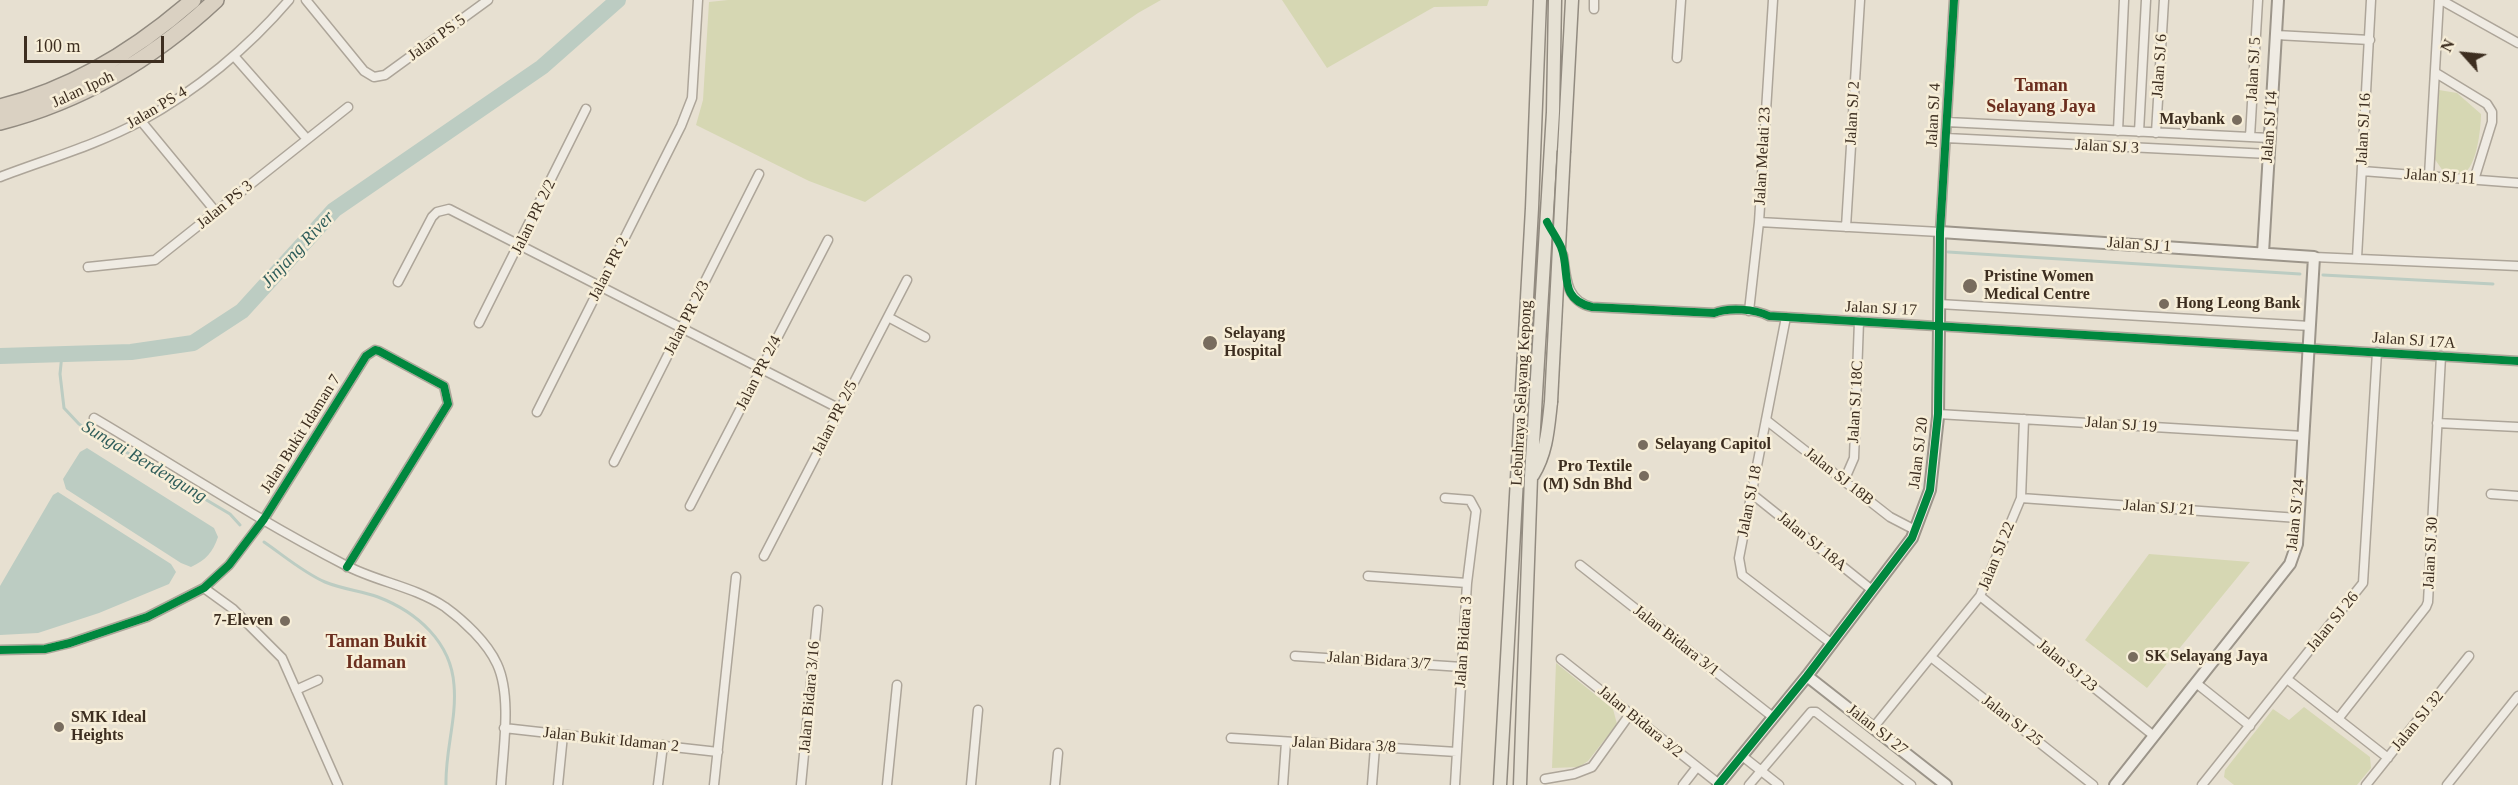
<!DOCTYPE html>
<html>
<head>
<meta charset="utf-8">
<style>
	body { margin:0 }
	#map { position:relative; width:2518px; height:785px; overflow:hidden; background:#e7e0d1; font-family:"Times New Roman",serif }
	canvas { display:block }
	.north { position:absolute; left:2434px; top:24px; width:60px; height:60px; -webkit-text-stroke:4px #f7eed8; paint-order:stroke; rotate:297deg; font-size:16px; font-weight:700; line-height:24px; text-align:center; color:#3d2e20 }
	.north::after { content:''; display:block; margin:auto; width:21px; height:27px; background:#3d2e20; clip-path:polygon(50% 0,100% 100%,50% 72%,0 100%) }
	.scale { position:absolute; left:24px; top:36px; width:140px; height:27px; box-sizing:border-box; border:3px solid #3d2e20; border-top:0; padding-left:8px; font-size:18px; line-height:21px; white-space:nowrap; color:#3d2e20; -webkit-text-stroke:4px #f7eed8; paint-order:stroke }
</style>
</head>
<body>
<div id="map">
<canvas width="2518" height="785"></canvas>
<div class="north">N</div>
<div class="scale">100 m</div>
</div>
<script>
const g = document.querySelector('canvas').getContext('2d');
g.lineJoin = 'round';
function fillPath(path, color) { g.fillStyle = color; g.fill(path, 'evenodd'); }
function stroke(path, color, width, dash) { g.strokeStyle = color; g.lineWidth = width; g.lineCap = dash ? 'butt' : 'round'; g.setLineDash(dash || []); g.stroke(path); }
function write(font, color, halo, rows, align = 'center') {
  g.font = font + ' "Times New Roman",serif'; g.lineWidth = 5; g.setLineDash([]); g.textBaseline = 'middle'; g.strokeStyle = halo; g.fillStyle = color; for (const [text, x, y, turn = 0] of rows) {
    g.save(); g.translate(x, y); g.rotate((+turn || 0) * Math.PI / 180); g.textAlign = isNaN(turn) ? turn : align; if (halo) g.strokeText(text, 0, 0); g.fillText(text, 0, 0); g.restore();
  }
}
fillPath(new Path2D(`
	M 728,0 L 1161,0 L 1138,13 L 865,202 L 809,181 L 696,125 L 703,100 L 709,2 Z
	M 1282,0 L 1489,0 L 1487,6 L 1434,7 L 1327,68 Z
	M 2439,90 L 2457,93 L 2481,114 C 2481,127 2477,169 2462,174 C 2457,175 2449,172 2443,171 L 2434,158 Z
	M 2149,554 L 2250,562 L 2147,688 L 2085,640 Z
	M 1556,663 L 1613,709 L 1617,724 L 1588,761 L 1579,767 L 1552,768 Z
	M 2304,707 L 2370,757 L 2371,768 L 2357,785 L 2234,785 L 2224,777 L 2225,770 L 2273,709 L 2289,720 Z`), '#d6d7b3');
fillPath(new Path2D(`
	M 87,448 L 214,528 L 218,537 C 213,552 206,560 191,567 L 181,563 L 66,489 L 63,479 L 80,452 Z
	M 58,492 L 171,564 L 176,572 L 169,584 L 99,613 L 38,633 L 0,635 L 0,586 L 53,495 Z`), '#bcccc2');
stroke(new Path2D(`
	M 1948,252 L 2300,274
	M 2323,275 L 2493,284
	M 62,354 L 60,374 L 64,408 L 79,424 L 230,514 L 240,525
	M 264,542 C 283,555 304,573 325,582 C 342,589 361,591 378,597 C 417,612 451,642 454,685 C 457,719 445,751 446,785`), '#bcccc2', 3);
stroke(new Path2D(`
	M 0,356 L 131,352 L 193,343 L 242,311 L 334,210 L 542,67 L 618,0`), '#bcccc2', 16);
const street = new Path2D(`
	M 306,0 L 364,71 L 374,77 L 385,75 L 488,0
	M 2441,0 L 2518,43
	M 1594,9 L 1594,0
	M 2276,35 L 2370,40
	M 234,56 L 307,139
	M 1677,58 L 1681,0
	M 2436,73 L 2487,104 L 2492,112 L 2492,122 L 2474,180
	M 141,121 L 216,212
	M 1947,122 L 2270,138
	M 2118,131 L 2124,0
	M 2139,132 L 2146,0
	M 2156,133 L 2164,0
	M 2250,137 L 2258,0
	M 1946,138 L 2269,154
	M 2362,171 L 2518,183
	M 2429,176 L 2439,0
	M 0,177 C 47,159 97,145 141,121 C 196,91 248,48 289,0
	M 1759,222 L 1940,232 L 1954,0
	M 1846,227 L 1860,0
	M 1563,255 C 1566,278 1566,301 1592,307 L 1714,313 C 1729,307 1755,309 1769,316 L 2518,361
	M 2314,257 L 2518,266
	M 2357,258 L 2371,0
	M 88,267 L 155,260 L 348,107
	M 398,282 L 432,217 L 437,212 L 449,209 L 840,409
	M 1939,304 L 2310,326
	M 1749,311 L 1759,222 L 1773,0
	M 888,317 L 925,337
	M 1786,317 L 1739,558 L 1742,575 L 1832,644
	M 479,323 L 586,109
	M 537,412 L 681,126 L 692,98 L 698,0
	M 1938,414 L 2303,436
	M 94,418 C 177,467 259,521 345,565 C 377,582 413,586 445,607 C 463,620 487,642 497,664 C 512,696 503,750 501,785
	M 1766,420 L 1890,517 L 1915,530
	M 2437,423 L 2518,427
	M 614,462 L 759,174
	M 1844,481 L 1854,458 L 1859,321
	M 1752,494 L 1872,590
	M 2491,494 L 2518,496
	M 1445,498 L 1470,500 L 1476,511 L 1467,583 L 1455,785
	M 2021,498 L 2298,518
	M 690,506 L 828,240
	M 764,556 L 907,280
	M 1580,565 L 1773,717
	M 1368,576 L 1467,583
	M 204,588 L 233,609 L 282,658 L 338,785
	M 1980,596 L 2154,736
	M 0,650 L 45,649 L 70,643 L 147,617 L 204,588 L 229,565 L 264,519 L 366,356 L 375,350 L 379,351 L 444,386 L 448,404 L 347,567
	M 1295,656 L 1462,667
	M 1931,657 L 2093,785
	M 1561,659 L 1719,784
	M 2287,679 L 2388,758
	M 2196,683 L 2250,726
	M 296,690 L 318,680
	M 2338,719 L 2426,607 L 2428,602 L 2441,356
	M 504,728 L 718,752
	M 1873,728 L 1980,596 L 2021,498 L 2024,419
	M 1231,738 L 1457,752
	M 1741,755 L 1779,785
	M 1545,779 L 1574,774 L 1592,767 L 1630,714
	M 558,785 L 563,735
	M 658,785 L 663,745
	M 714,785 L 736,577
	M 801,785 L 818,610
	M 887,785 L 897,685
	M 971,785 L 978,710
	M 1055,785 L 1058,753
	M 1283,785 L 1286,742
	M 1372,785 L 1375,747
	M 1683,785 L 1697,767
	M 1749,785 L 1811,712 L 1816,712 L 1911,785
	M 2202,785 L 2363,583 L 2377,352
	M 2366,785 L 2469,656
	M 2447,785 L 2518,696`);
const secondary = new Path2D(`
	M 2263,253 L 2278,0
	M 1807,676 L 1946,785
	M 1718,785 L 1807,676 L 1912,538 L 1930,490 L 1938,417 L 1940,232 L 2314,257 L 2297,544 L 2290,564 L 2115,785`);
const primary = new Path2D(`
	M 1564,151 L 1572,0
	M 1533,475 C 1547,452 1548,428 1551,402
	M 1500,785 L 1532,208 L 1540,0
	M 1520,785 L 1531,477 L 1553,112 L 1555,0`);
const highway = new Path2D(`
	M 0,107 C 73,89 137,49 193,0
	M 0,122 C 82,101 154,58 216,0`);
stroke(street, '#ada599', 11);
stroke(secondary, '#9c958a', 14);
stroke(primary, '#928b80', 15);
stroke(highway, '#928b80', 18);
stroke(street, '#efebe3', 8);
stroke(secondary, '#efebe3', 10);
stroke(primary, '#e6e1d4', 12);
stroke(highway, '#dad1c2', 15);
const primaryBridge = new Path2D(`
	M 1551,402 L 1564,151`);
stroke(primaryBridge, '#928b80', 15, []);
stroke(primaryBridge, '#e6e1d4', 12);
stroke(new Path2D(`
	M 1547,222 C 1551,230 1557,238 1561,247 C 1571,271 1557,299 1592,307 L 1714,313 C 1729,307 1755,309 1769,316 L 2518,361
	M 0,650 L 45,649 L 70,643 L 147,617 L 204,588 L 229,565 L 264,519 L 366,356 L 375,350 L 379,351 L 444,386 L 448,404 L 347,567
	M 1718,785 L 1807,676 L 1912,538 L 1930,490 L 1938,414 L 1940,232 L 1954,0`), '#00873e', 8);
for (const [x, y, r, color] of [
	[2237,120,6,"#786c5e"],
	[1970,286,8,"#786c5e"],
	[2164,304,6,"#786c5e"],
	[1210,343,8,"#786c5e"],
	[1643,445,6,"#786c5e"],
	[1644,476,6,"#786c5e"],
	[285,621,6,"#786c5e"],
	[2133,657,6,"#786c5e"],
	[59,727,6,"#786c5e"]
]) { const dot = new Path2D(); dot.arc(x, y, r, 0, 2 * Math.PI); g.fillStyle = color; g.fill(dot); stroke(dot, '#f7eed8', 2); }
write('16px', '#3d2e20', '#f7eed8', [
	["Jalan PS 5",437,38,-36],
	["Jalan SJ 6",2160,66,-86],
	["Jalan SJ 5",2254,69,-87],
	["Jalan Ipoh",83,90,-25],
	["Jalan PS 4",157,108,-31],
	["Jalan SJ 2",1853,113,-87],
	["Jalan SJ 4",1934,115,-87],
	["Jalan SJ 14",2270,127,-86],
	["Jalan SJ 16",2364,129,-87],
	["Jalan SJ 3",2107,147,3],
	["Jalan Melati 23",1763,156,-87],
	["Jalan SJ 11",2440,177,4],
	["Jalan PS 3",225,205,-39],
	["Jalan PR 2/2",534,217,-64],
	["Jalan SJ 1",2139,245,4],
	["Jalan PR 2",609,269,-63],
	["Jalan SJ 17",1881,309,3],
	["Jalan PR 2/3",687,318,-63],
	["Jalan SJ 17A",2414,341,4],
	["Jalan PR 2/4",759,373,-63],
	["Lebuhraya Selayang Kepong",1522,393,-87],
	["Jalan SJ 18C",1856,402,-87],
	["Jalan PR 2/5",835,418,-63],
	["Jalan SJ 19",2121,425,4],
	["Jalan Bukit Idaman 7",301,434,-58],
	["Jalan SJ 20",1919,453,-83],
	["Jalan SJ 18B",1839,477,38],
	["Jalan SJ 18",1750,501,-79],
	["Jalan SJ 21",2159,508,4],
	["Jalan SJ 24",2296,515,-84],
	["Jalan SJ 18A",1812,542,39],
	["Jalan SJ 30",2431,553,-87],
	["Jalan SJ 22",1997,556,-68],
	["Jalan SJ 26",2333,622,-51],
	["Jalan Bidara 3/1",1676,641,38],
	["Jalan Bidara 3",1464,642,-86],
	["Jalan Bidara 3/7",1379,661,4],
	["Jalan SJ 23",2067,666,39],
	["Jalan Bidara 3/16",810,697,-85],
	["Jalan SJ 25",2012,721,38],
	["Jalan SJ 32",2418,721,-51],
	["Jalan Bidara 3/2",1640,722,39],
	["Jalan SJ 27",1877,730,38],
	["Jalan Bukit Idaman 2",611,740,6],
	["Jalan Bidara 3/8",1344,745,3]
]);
write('bold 16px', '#3d2e20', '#f7eed8', [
	["Maybank",2225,120,"right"],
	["Pristine Women",1984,277],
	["Medical Centre",1984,295],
	["Hong Leong Bank",2176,304],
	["Selayang",1224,334],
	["Hospital",1224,352],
	["Selayang Capitol",1655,445],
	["Pro Textile",1632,467,"right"],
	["(M) Sdn Bhd",1632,485,"right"],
	["7-Eleven",273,621,"right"],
	["SK Selayang Jaya",2145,657],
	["SMK Ideal",71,718],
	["Heights",71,736]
], 'left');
write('bold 18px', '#6b2e1e', '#f7eed8', [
	["Taman",2041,86],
	["Selayang Jaya",2041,107],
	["Taman Bukit",376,642],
	["Idaman",376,663]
]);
write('italic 18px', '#2f5d5a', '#f7eed8', [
	["Jinjang River",298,250,-47],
	["Sungai Berdengung",144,462,31]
]);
</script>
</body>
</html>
